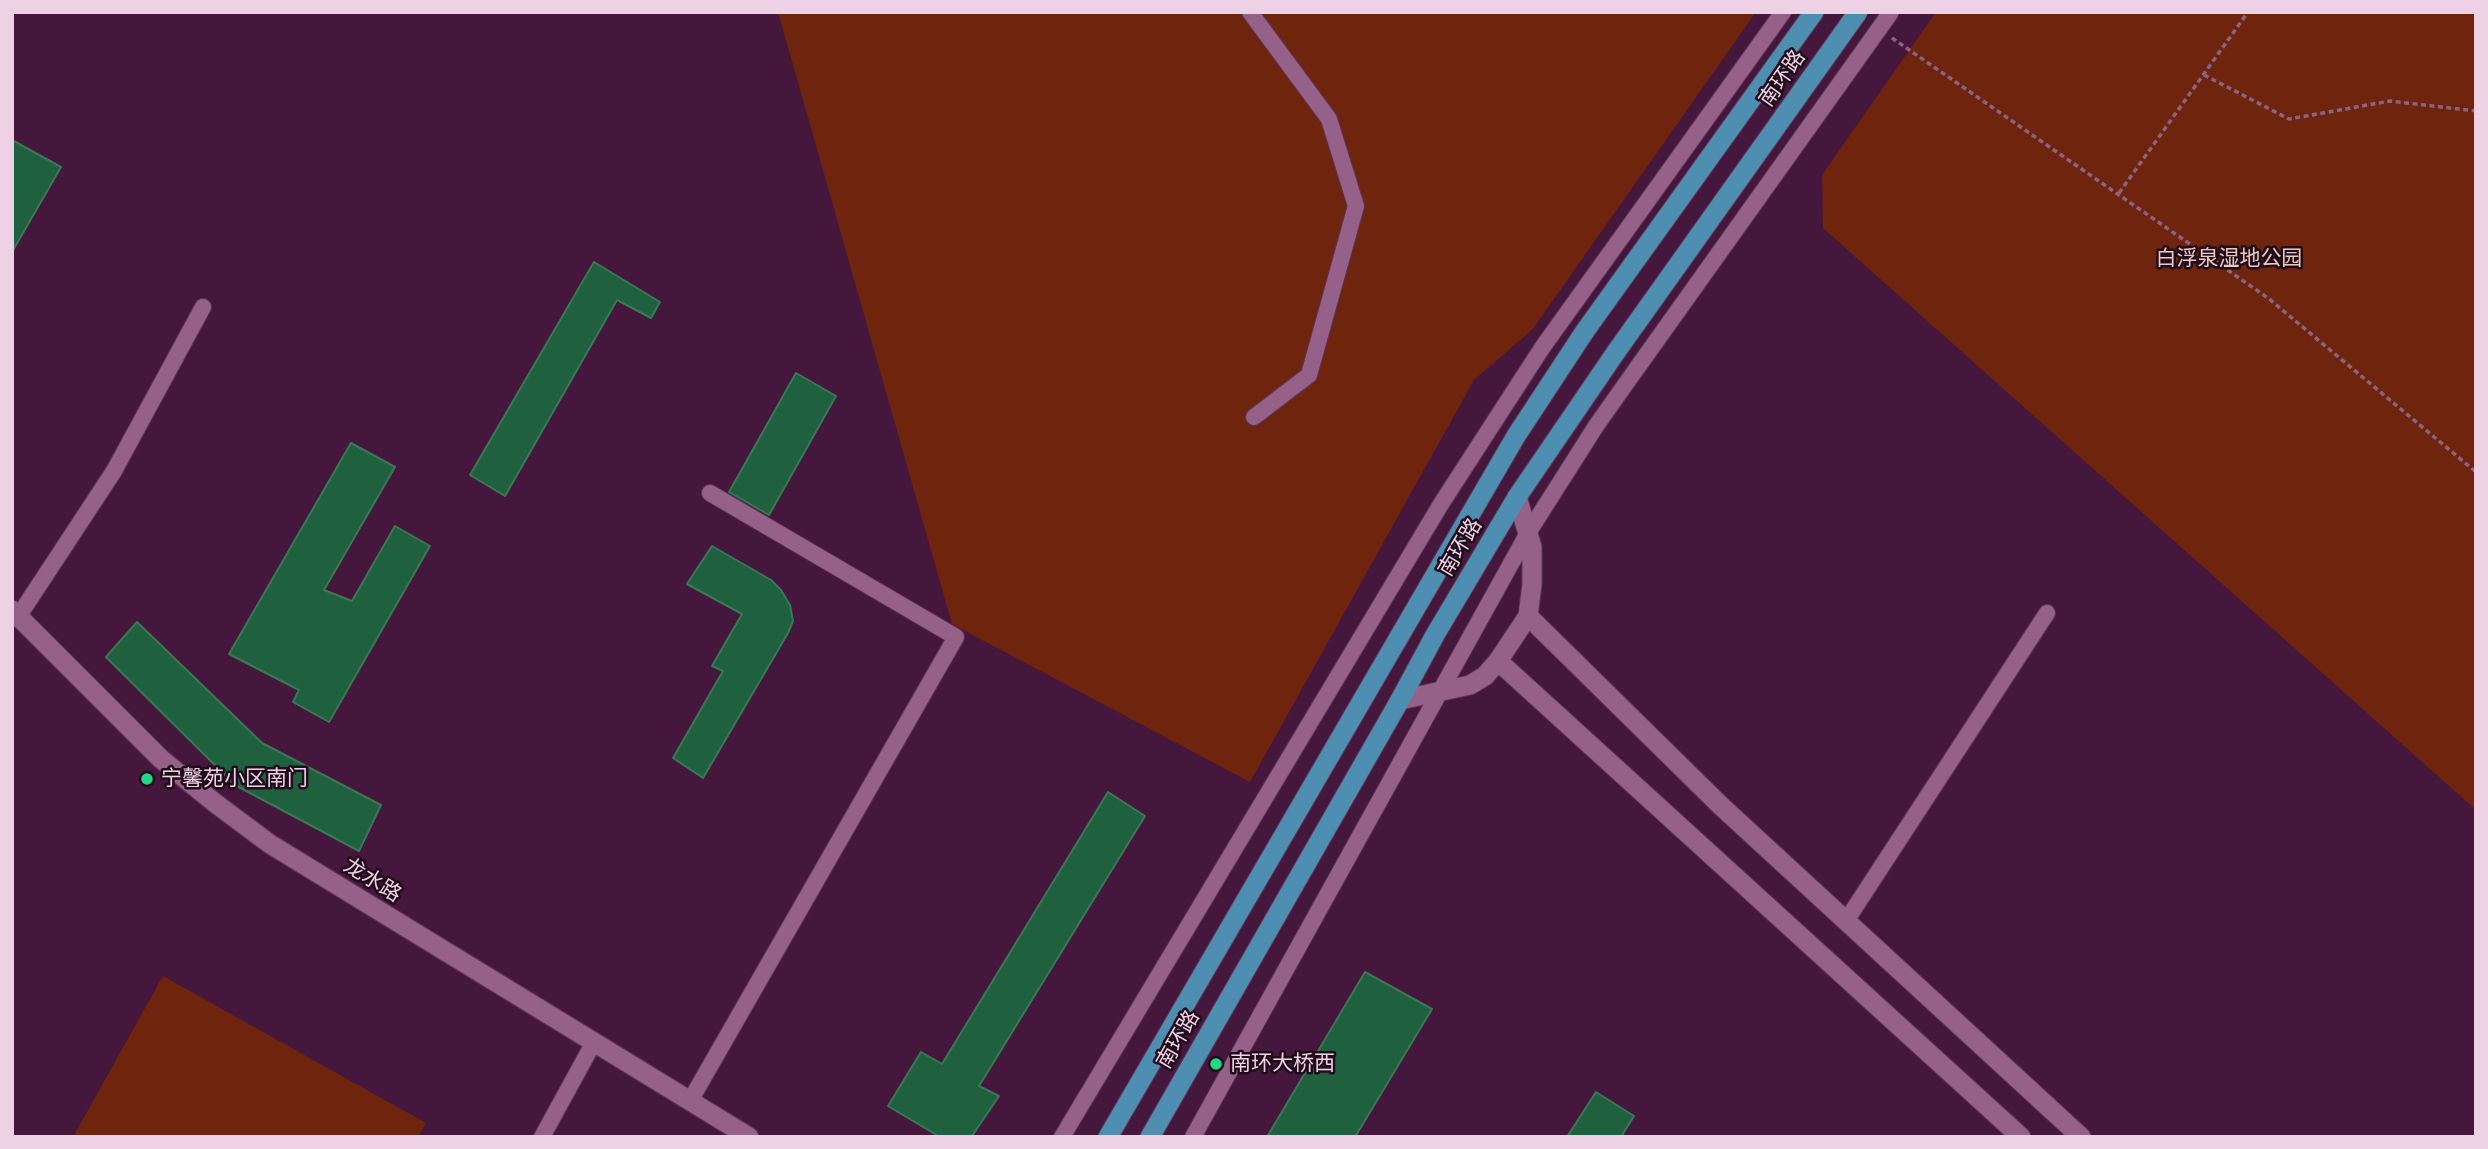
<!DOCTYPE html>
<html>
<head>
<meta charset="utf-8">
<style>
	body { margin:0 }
	#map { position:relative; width:2488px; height:1149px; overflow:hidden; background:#46173c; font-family:Signika,sans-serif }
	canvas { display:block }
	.frame { position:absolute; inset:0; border:14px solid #efd1e6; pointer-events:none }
</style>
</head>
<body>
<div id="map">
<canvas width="2488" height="1149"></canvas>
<div class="frame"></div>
</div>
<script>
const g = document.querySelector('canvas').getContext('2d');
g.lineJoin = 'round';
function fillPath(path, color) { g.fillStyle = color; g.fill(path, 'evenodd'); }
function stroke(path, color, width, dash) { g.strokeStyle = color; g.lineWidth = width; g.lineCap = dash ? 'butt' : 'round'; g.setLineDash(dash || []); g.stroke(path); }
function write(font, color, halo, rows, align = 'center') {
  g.font = font + ' Signika,"Noto Sans SC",sans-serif'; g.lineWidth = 5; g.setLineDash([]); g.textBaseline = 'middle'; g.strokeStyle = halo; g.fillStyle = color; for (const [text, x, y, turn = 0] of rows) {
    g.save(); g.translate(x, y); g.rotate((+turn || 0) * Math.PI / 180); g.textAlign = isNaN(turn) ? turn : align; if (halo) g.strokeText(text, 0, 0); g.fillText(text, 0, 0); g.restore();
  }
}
fillPath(new Path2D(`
	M 778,12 L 1756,12 L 1532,330 L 1474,380 L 1250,782 L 952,624 Z
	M 1936,12 L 2476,12 L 2476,810 L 1823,228 L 1822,175 Z
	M 163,976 L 426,1123 L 418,1137 L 73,1137 Z`), '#6f240d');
const building = new Path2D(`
	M 12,140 L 61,167 L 12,252 Z
	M 594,262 L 660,302 L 651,318 L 617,300 L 505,496 L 470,475 Z
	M 796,373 L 836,396 L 769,515 L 729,492 Z
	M 351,443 L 395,467 L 324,590 L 352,601 L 395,526 L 430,546 L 329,722 L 293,702 L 299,690 L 229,654 Z
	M 712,546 L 771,580 L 781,590 L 790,605 L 793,621 L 788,633 L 703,778 L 673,758 L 723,671 L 712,666 L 742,614 L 687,584 Z
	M 137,622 L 262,743 L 381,805 L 359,851 L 235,785 L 106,657 Z
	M 1108,792 L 1145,816 L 979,1086 L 999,1096 L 972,1136 L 940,1137 L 888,1106 L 921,1052 L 942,1064 Z
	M 1365,972 L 1432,1009 L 1355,1137 L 1267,1137 Z
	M 1596,1092 L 1634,1116 L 1621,1137 L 1567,1137 Z`);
fillPath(building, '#1f603e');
stroke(building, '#397854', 2);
const minor = new Path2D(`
	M 1250,12 L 1329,119 L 1356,206 L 1309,375 L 1254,417
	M 18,617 L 114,471 L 203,307
	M 1846,921 L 2047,613
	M 690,1101 L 956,637 L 710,493
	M 542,1137 L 594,1042
	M 1062,1137 L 1441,504 L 1542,348 L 1783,12
	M 1193,1137 L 1528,533 L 1596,426 L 1637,368`);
const tertiary = new Path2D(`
	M 12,610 L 161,759 L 215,803 L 270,844 L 749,1137`);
const secondary = new Path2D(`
	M 1528,616 L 1720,805 L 2081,1137
	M 1498,661 L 2021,1137
	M 1400,700 L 1470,685 L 1485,676 L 1498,661 L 1528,616 L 1532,584 L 1532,547 L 1517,497`);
const primary = new Path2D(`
	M 1108,1137 L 1516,436 L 1585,331 L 1814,12
	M 1150,1137 L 1400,700 L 1435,635 L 1517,497 L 1616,352`);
stroke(minor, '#5d3655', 18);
stroke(tertiary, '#5d3655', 21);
stroke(secondary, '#5d3655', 21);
stroke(primary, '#5d3655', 21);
stroke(new Path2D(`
	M 1892,38 L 2268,298 L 2476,472
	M 2204,75 L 2289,119 L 2390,101 L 2476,111
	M 2119,193 L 2248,12`), '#8b6381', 3.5, [5, 3.5]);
stroke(minor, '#966188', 16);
stroke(tertiary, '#966188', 19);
stroke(secondary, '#966188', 19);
stroke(primary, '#4e8eb0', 19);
const minorBridge = new Path2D(`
	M 1637,368 L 1891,12`);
const primaryBridge = new Path2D(`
	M 1616,352 L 1858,12`);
stroke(minorBridge, '#5d3655', 18, []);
stroke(primaryBridge, '#5d3655', 21, []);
stroke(minorBridge, '#966188', 16);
stroke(primaryBridge, '#4e8eb0', 19);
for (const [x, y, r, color] of [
	[147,779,7,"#21d887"],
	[1216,1064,7,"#21d887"]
]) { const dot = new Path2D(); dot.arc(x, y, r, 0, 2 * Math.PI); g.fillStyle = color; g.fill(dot); stroke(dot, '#200c1b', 2.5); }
write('21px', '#efd1e6', '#200c1b', [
	["南环路",1783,79,-55],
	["南环路",1461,548,-59],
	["龙水路",372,881,32],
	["南环路",1179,1040,-60]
]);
write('21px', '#eacac0', '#200c1b', [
	["白浮泉湿地公园",2229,259]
]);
write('21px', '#efd1e6', '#200c1b', [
	["宁馨苑小区南门",161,779],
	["南环大桥西",1230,1064]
], 'left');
</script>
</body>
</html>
